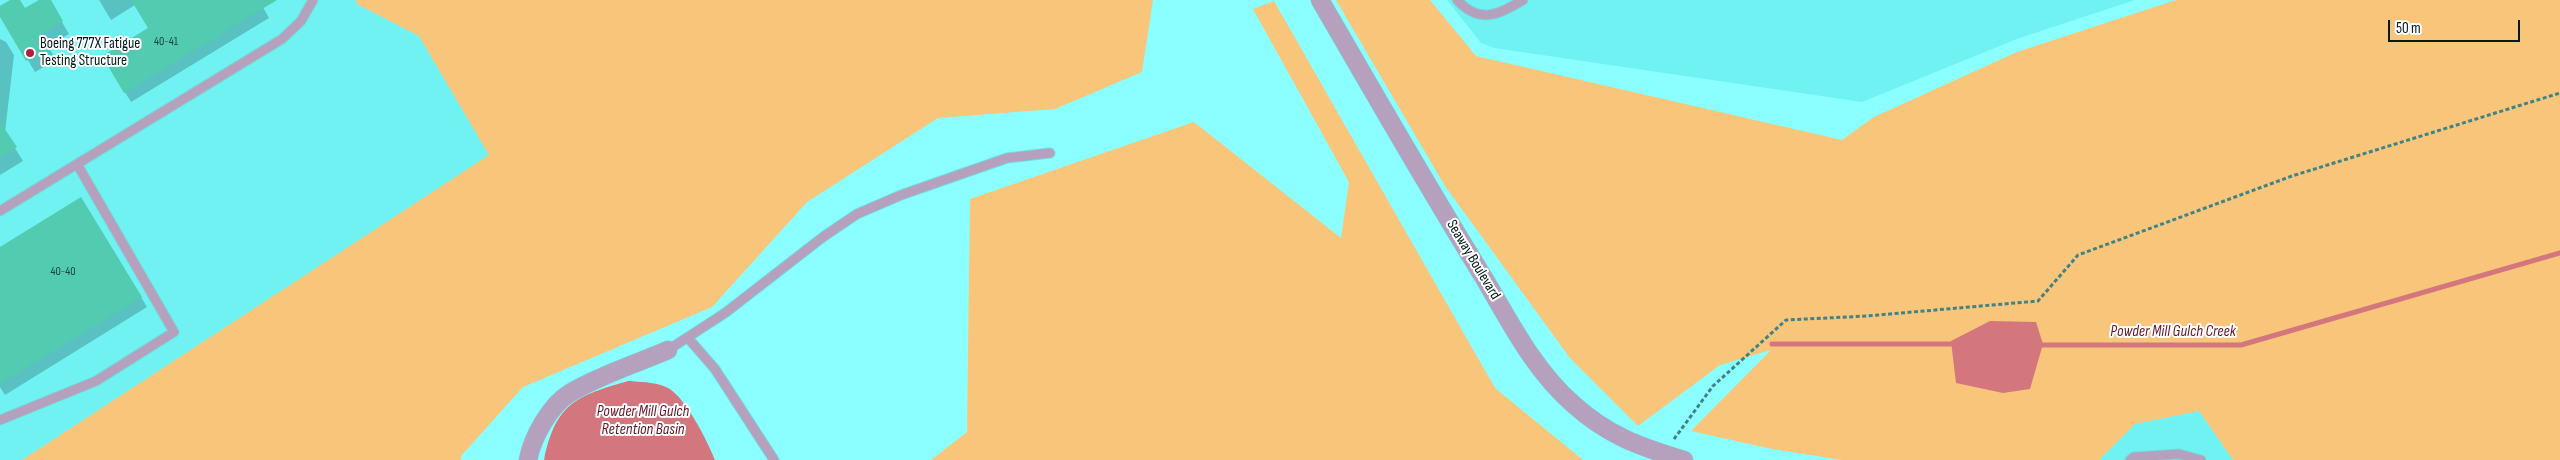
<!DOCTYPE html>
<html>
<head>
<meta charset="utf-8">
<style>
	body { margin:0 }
	#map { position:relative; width:2560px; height:460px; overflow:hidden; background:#8bffff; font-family:"Sofia Sans Condensed",sans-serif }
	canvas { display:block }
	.scale { position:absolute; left:2388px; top:20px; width:132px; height:22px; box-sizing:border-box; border:2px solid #011a1a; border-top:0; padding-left:6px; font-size:15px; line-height:18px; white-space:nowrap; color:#011a1a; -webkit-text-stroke:4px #fff; paint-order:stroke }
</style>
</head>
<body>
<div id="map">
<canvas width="2560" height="460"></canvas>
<div class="scale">50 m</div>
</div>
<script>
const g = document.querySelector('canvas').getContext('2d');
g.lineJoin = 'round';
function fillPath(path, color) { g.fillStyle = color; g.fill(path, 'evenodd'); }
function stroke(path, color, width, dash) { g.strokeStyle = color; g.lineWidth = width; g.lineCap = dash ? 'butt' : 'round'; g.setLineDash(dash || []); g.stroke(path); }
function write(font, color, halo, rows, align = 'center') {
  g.font = font + ' "Sofia Sans Condensed",sans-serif'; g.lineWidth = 4; g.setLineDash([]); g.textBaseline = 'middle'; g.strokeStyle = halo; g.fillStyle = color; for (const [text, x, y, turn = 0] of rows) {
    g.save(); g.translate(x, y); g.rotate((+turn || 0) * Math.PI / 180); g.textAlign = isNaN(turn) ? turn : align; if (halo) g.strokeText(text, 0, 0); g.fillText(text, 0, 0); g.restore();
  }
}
fillPath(new Path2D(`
	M 0,0 L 356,0 L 357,4 L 419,36 L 490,155 L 22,460 L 0,460 Z
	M 1447,0 L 2135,0 L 2017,39 L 1862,102 L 1494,48 L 1481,43 Z
	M 2199,411 L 2233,460 L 2099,460 L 2135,424 Z`), '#70f2f2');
fillPath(new Path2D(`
	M 356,0 L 1153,0 L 1142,72 L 1055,109 L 938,118 L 807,202 L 712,307 L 523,387 L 461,456 L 461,460 L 22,460 L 489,155 L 419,36 L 357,4 Z
	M 1336,0 L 1430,0 L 1476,56 L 1842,140 L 1874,117 L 2017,52 L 2176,0 L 2560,0 L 2560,460 L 2233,460 L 2199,411 L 2135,424 L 2099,460 L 1842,460 L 1772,449 L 1691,431 L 1771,350 L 1720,365 L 1638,426 L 1570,358 L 1445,186 Z
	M 1274,1 L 1495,388 L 1583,460 L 931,460 L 967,432 L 970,199 L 1194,122 L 1341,238 L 1349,182 L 1253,9 Z`), '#f8c57b');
fillPath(new Path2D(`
	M 1990,321 L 2036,322 L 2043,344 L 2030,389 L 2003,393 L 1956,383 L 1951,341 Z
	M 628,381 C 641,382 654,382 666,387 C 684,394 708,442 715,460 L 544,460 C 556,402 577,396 628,381 Z`), '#d3767e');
fillPath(new Path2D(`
	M 13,0 L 19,0 L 25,9 L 42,0 L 49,0 L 69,34 L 48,46 L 56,60 L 35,72 L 0,14 L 0,8 Z
	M 99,0 L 259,0 L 269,18 L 131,102 L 103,56 L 149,28 L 135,5 L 111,20 Z
	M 0,39 L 6,42 L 14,55 L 5,132 L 23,161 L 0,175 Z
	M 0,248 L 141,297 L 147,307 L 5,395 L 0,387 Z`), '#0003');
stroke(new Path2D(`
	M 1772,344 L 1957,344
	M 2038,345 L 2241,345 L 2560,253`), '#d3767e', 5);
fillPath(new Path2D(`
	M 10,0 L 20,0 L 25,8 L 39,0 L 51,0 L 63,21 L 41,34 L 50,46 L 26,61 L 0,17 L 0,6 Z
	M 131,0 L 277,0 L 124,93 L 102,56 L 148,28 Z
	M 0,122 L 17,147 L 0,158 Z
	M 81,197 L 142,297 L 0,384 L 0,247 Z`), '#53cbb0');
const lane = new Path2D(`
	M 1457,0 C 1480,25 1499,14 1523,0
	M 0,211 L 282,39 L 301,21 L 313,0
	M 688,338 L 715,369 L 774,460
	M 668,350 L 725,313 L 823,237 L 857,214 L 901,195 L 1007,158 L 1050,153
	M 0,420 L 96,381 L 174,332 L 77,164
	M 2130,460 L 2134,457 L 2179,454 L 2201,460`);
const street = new Path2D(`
	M 1320,0 C 1374,93 1427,186 1484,278 C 1510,322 1534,370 1573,404 C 1607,435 1640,447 1684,460
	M 528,460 C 532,438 550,405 570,393 C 600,375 636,364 668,350`);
stroke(lane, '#75dada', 11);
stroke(street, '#75dada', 19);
stroke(new Path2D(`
	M 1674,439 L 1713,386 L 1786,320 L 1867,316 L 2038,301 L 2078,255 L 2292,176 L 2560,93`), '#408383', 3, [4, 2.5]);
stroke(lane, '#b5a1be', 9);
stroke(street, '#b5a1be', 18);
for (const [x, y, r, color] of [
	[30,53,5,"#b11e3f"]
]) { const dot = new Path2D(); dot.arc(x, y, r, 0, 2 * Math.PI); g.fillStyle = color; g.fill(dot); stroke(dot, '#fff', 2); }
write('12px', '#164640', null, [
	["40-41",166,42],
	["40-40",63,272]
]);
write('15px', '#011a1a', '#fff', [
	["Boeing 777X Fatigue",40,44],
	["Testing Structure",40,61]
], 'left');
write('15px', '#011a1a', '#fff', [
	["Seaway Boulevard",1473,260,59]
]);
write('italic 16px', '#6a1626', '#fff', [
	["Powder Mill Gulch Creek",2173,332],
	["Powder Mill Gulch",643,412],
	["Retention Basin",643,430]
]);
</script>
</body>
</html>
